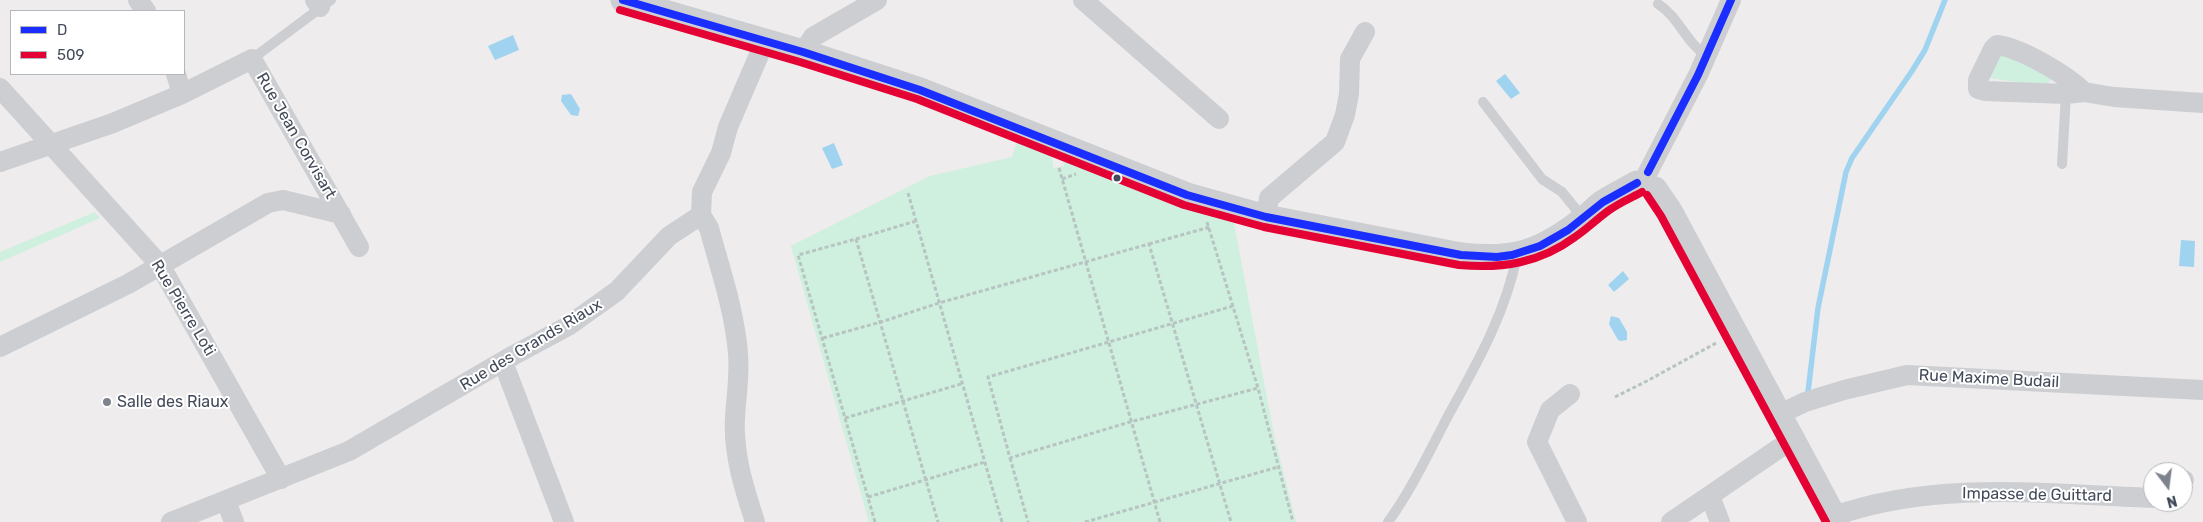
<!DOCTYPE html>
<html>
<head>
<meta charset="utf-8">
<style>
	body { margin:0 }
	#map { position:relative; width:2203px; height:522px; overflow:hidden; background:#eeecec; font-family:Rubik,sans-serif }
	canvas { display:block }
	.legend { position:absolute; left:10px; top:10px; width:175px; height:65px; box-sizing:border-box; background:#fff; border:1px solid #b4b7bd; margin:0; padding:6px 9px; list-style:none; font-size:15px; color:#434b5a }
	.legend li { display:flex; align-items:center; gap:10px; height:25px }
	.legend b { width:25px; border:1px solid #b4b7bd }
	.north { position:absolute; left:2143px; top:462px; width:50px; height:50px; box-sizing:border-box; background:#fff; border:1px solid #b4b7bd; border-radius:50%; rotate:165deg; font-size:14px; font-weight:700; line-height:20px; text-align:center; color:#434b5a }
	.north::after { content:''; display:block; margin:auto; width:18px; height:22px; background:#7f838d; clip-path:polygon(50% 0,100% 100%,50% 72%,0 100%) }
</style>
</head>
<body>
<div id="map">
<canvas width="2203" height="522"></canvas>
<ul class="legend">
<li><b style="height:6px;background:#192eff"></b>D</li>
<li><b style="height:6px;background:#e40134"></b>509</li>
</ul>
<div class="north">N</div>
</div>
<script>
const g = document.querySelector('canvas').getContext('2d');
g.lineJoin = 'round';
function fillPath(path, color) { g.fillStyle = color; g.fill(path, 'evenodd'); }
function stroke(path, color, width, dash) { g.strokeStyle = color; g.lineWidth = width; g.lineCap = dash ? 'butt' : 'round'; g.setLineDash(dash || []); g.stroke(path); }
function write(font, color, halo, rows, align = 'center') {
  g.font = font + ' Rubik,sans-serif'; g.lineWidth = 4; g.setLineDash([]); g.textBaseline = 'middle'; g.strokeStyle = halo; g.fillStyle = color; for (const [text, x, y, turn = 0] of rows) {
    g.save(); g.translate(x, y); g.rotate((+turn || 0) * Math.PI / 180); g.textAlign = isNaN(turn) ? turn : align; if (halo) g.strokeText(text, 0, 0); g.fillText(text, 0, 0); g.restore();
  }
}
fillPath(new Path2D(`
	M 1998,54 L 2025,64 L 2051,79 L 2048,84 L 2042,86 L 1990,78 Z
	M 1017,141 L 1052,156 L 1053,168 L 1064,166 L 1063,160 L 1178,207 L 1234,223 L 1274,435 L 1296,522 L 869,522 L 791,246 L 930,176 L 1012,157 Z
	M 95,212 L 100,218 L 0,262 L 0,252 Z`), '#cfefdf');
fillPath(new Path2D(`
	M 513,35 L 519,50 L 495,60 L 488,46 Z
	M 1505,74 L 1520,93 L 1511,99 L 1496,81 Z
	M 571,94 L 580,109 L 578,116 L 571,115 L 561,101 L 562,95 Z
	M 834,143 L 843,165 L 832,169 L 822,148 Z
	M 2181,240 L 2195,241 L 2194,267 L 2179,266 Z
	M 1623,271 L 1629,279 L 1614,292 L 1608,285 Z
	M 1611,316 L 1619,318 L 1627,332 L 1627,340 L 1621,341 L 1618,340 L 1609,324 Z`), '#a0d3f0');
stroke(new Path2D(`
	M 1808,392 L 1818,308 L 1846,172 L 1852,158 L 1912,71 L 1925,50 L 1945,0`), '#a0d3f0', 5.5);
stroke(new Path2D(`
	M 1059,168 L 1160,522
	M 1062,179 L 1076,174
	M 908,193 L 1002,522
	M 1207,222 L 1258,388 L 1293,522
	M 856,239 L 916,221
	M 1149,244 L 1210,227
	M 1233,306 L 988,377 L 1010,458 L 1130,422 L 1258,388
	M 823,338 L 881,322 L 939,303 L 1149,244 L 1231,522
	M 1615,397 L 1647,381 L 1718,342
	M 845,418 L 961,384
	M 1010,458 L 1028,522
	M 868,497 L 985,462
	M 875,522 L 798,255 L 856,239 L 938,522
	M 1085,522 L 1278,467`), '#b7c4c2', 3, [4, 2.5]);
stroke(new Path2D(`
	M 1658,4 C 1679,17 1686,43 1707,56
	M 252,59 L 331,0
	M 1483,102 L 1542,179 L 1562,192 L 1583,218
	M 2062,164 L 2066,94
	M 1388,522 C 1412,489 1429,452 1448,416 C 1476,365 1506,313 1517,255`), '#ccced2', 10);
stroke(new Path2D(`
	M 138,0 L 146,11
	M 315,0 L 320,7
	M 1083,0 L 1219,119
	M 803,52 L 813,37 L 877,0
	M 176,74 L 182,94
	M 0,88 L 160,265 L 281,479
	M 2084,92 C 2067,75 2021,48 1997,45 L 1993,49 L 1978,80 L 1978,89 L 1985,91 L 2066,94 L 2084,92 L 2114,97 L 2203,103
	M 0,162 L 113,123 L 182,94 L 252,59 L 359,247
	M 1648,172 L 1698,75 L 1731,0
	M 701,215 L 709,228 C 720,269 735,312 738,354 C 740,376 736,396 735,418 C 733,454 744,488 755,522
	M 701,215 L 702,192 L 721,153 L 728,127 L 765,41
	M 1266,217 L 1269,198 L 1335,142 L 1345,115 L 1349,94 L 1350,59 L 1365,32
	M 0,347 L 128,284 L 268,203 L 283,200 L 341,214
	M 503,362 L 564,522
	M 1570,394 L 1550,410 L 1537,442 L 1577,522
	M 1780,414 L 1805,402 L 1844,390 L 1907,375 L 2203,390
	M 2183,481 L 2184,480
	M 1710,496 L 1720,522
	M 226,501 L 234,522
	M 1834,516 C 1936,480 2047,494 2153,498
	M 171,522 L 349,451 L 514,355 L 568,326 L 617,291 L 669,236 L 701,215
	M 1671,522 L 1778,449 L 1794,440`), '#ccced2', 20);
stroke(new Path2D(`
	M 623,0 L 803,52 L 920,90 L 1187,195 L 1266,217 L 1461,255 C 1514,261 1541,252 1583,219 C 1590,214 1596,207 1603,202 C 1614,195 1626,189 1637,183
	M 1655,189 L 1670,211 L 1837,522`), '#ccced2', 25);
stroke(new Path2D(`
	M 623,0 L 803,52 L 920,90 L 1187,195 L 1266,217 L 1461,255 L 1497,257 L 1512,255 L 1540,246 L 1568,230 L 1603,202 L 1637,183
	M 1648,172 L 1698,75 L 1731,0`), '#192eff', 8);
stroke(new Path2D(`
	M 620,10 L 800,62 L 917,99 L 1184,205 L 1264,227 L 1459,265 C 1502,269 1540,263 1575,237 C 1587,229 1597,219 1608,211 C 1619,203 1631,198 1642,192
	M 1647,195 L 1661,216 L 1826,522`), '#e40134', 8);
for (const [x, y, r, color] of [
	[1117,178,4.5,"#434b5a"],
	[107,402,5,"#7f838d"]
]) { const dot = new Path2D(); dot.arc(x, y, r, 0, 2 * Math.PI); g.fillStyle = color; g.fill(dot); stroke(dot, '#fff', 2); }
write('16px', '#434b5a', '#fff', [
	["Rue Jean Corvisart",296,136,60],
	["Rue Pierre Loti",183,308,59],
	["Rue des Grands Riaux",531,345,-31],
	["Rue Maxime Budail",1989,379,3],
	["Impasse de Guittard",2037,495,1]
]);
write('16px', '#434b5a', '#fff', [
	["Salle des Riaux",117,402]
], 'left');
</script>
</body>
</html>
